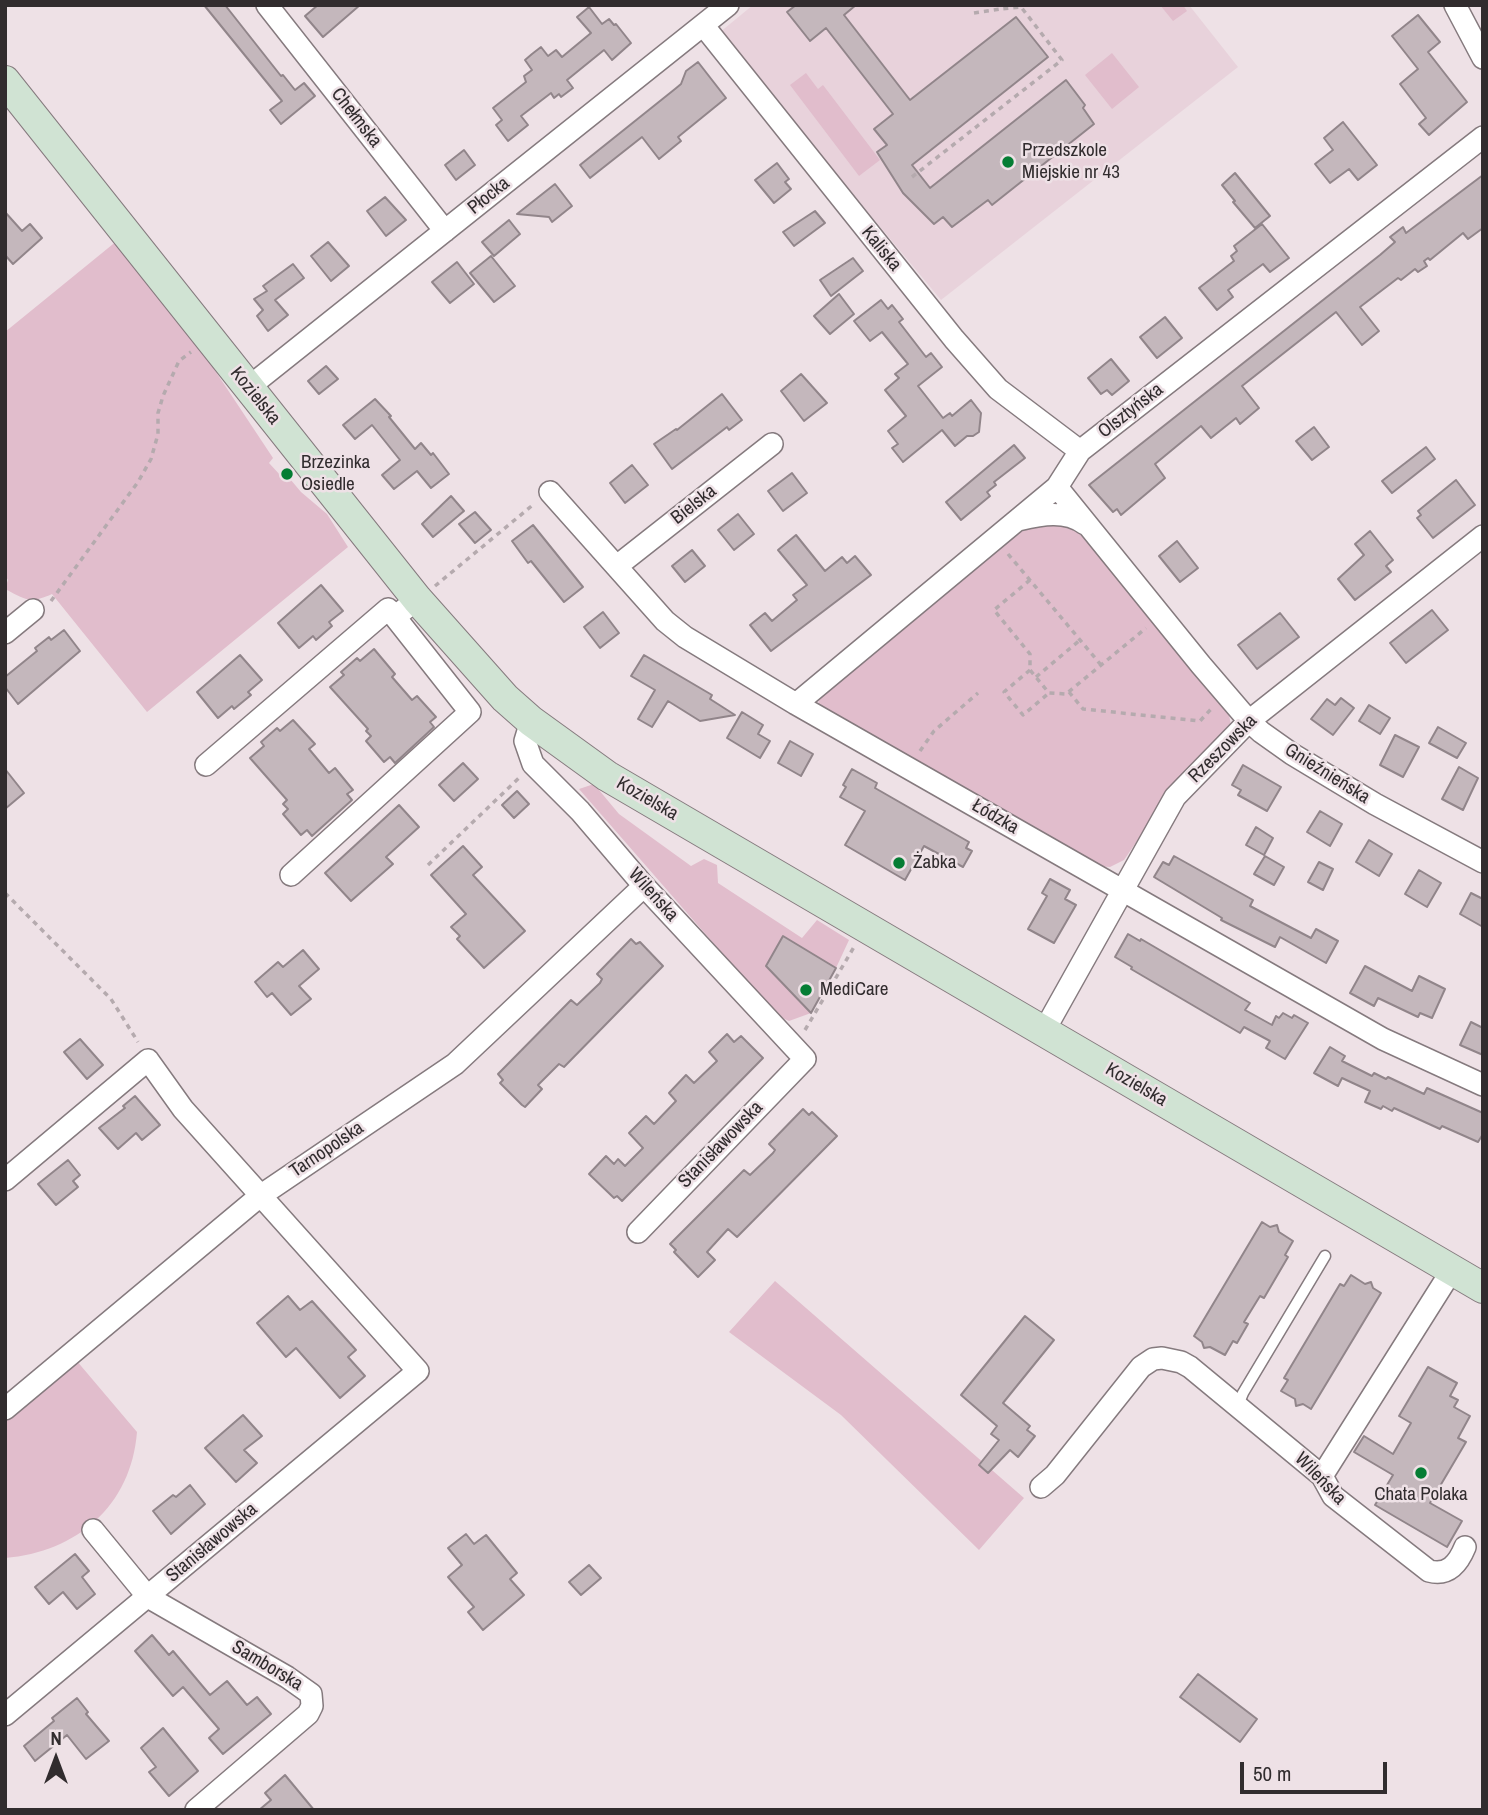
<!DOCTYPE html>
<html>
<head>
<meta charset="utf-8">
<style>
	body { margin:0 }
	#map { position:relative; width:1488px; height:1815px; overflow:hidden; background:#eee1e6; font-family:"Archivo Narrow",sans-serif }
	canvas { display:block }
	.frame { position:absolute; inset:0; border:7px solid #312c2e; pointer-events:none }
	.north { position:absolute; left:21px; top:1724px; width:70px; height:70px; -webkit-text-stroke:5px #eee1e6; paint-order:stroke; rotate:0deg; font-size:19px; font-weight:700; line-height:28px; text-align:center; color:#312c2e }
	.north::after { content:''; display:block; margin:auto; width:24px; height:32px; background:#312c2e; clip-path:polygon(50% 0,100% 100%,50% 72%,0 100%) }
	.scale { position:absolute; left:1240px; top:1762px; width:147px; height:32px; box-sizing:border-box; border:4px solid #312c2e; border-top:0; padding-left:9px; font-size:21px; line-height:24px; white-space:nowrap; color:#312c2e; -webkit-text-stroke:5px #eee1e6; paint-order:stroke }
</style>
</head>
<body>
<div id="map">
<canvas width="1488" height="1815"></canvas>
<div class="frame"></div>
<div class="north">N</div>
<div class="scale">50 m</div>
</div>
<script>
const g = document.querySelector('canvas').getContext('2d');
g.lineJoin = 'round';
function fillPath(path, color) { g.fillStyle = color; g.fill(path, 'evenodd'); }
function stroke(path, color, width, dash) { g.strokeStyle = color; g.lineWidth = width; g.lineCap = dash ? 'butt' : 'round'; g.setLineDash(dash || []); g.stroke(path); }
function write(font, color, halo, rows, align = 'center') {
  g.font = font + ' "Archivo Narrow",sans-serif'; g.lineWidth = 5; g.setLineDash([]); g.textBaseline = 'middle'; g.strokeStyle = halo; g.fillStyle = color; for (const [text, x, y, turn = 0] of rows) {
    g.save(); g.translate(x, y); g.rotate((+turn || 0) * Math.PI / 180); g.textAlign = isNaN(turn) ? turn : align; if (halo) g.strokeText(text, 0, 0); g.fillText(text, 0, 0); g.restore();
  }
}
fillPath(new Path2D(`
	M 753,5 L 1189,5 L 1238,67 L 941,300 L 719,33 Z`), '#e8d2db');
fillPath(new Path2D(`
	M 1160,5 L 1183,5 L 1187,11 L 1173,21 Z
	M 1112,53 L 1139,87 L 1112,109 L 1085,75 Z
	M 806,73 L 818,89 L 823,85 L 880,160 L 859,176 L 790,85 Z
	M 118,240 L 217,365 L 214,369 L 273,458 L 269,463 L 281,476 L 285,473 L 301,492 L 327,514 L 348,547 L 147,712 L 52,594 C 30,604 26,600 5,589 L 8,580 L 5,575 L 5,332 Z
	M 1060,522 L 1082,532 L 1153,622 L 1228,708 L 1231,726 L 1169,794 L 1124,860 L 1110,867 L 1098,866 L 819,706 L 818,697 L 1022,530 Z
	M 594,784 L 619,814 L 691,866 L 704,859 L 717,865 L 718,883 L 802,938 L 817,920 L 849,940 L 836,968 L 784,937 L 811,1013 L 789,1021 L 776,1015 L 579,789 Z
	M 775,1281 L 1024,1498 L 979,1550 L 841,1415 L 729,1332 Z
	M 76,1360 L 137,1432 C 131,1506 77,1552 5,1558 L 5,1421 Z`), '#e1bdcc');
const building = new Path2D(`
	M 204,5 L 225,5 L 281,76 L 283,75 L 295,90 L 304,83 L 315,96 L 281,124 L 270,110 L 282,101 Z
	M 318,5 L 360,5 L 323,37 L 305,16 Z
	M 796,5 L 856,5 L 844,15 L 910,100 L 1016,17 L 1048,57 L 912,165 L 930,188 L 1066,80 L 1085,105 L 1083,108 L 1094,124 L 992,205 L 988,200 L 952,227 L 943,217 L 934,224 L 903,193 L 877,152 L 887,145 L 874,129 L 893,114 L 826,28 L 810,41 L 787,12 Z
	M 589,7 L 602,24 L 609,19 L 614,25 L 616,24 L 631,43 L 612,60 L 604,50 L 567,80 L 573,88 L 561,97 L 559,94 L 554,98 L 551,93 L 521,116 L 528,125 L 508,141 L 496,125 L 502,120 L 493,108 L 526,82 L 524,76 L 532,70 L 525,60 L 532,54 L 541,47 L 548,56 L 556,50 L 562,57 L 591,33 L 577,17 Z
	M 1418,15 L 1440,42 L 1428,52 L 1467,102 L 1429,135 L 1419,124 L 1426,118 L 1400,84 L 1418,69 L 1392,36 Z
	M 698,62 L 726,98 L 678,137 L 681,141 L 659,159 L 642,137 L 590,178 L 580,165 L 675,89 L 681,84 L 686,71 Z
	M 1343,122 L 1377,165 L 1358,180 L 1349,169 L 1330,183 L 1315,164 L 1333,150 L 1324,138 Z
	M 464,150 L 475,165 L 456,180 L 445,165 Z
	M 777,163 L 789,179 L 785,182 L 791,189 L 774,203 L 755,180 Z
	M 1235,173 L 1270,216 L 1255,228 L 1233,202 L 1235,201 L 1222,185 Z
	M 1483,175 L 1483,228 L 1468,239 L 1463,233 L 1430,260 L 1428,258 L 1424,261 L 1427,266 L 1418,272 L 1415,269 L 1401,280 L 1398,278 L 1360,307 L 1379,331 L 1362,345 L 1336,312 L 1242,386 L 1259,408 L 1240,424 L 1236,418 L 1211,438 L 1201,426 L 1155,464 L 1165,478 L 1121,515 L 1117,509 L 1113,512 L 1089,485 L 1380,255 L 1395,242 L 1390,237 L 1403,227 L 1406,233 Z
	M 555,184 L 572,206 L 552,222 L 549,217 L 517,214 Z
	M 385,197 L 406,220 L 386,236 L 367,211 Z
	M 815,211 L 825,223 L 794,246 L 783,232 Z
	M 5,212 L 22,231 L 30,224 L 42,238 L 13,264 L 5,255 Z
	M 509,220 L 520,234 L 494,256 L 482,242 Z
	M 1262,224 L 1289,258 L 1270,272 L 1263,264 L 1228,290 L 1233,297 L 1217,310 L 1199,288 L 1234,261 L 1231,256 L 1237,251 L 1234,246 Z
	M 328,242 L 349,266 L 331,281 L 311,256 Z
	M 491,256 L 515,286 L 494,302 L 470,273 Z
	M 853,258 L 863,271 L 831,296 L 820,280 Z
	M 457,262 L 474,284 L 450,303 L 432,282 Z
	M 293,264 L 304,278 L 275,300 L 288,315 L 268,331 L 257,316 L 263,310 L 254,299 L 267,291 L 263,286 Z
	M 839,294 L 854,314 L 830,334 L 814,316 Z
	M 881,300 L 888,309 L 892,305 L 903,319 L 899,322 L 926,357 L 931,353 L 942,367 L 918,386 L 943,418 L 950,413 L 952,416 L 971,400 L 981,413 L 979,432 L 973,436 L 967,436 L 955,446 L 942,430 L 903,462 L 892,448 L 898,444 L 888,431 L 906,416 L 885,390 L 899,378 L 895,374 L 908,364 L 882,332 L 870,341 L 854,321 Z
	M 1165,317 L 1182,338 L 1157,358 L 1140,337 Z
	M 1111,359 L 1129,381 L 1112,395 L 1107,390 L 1101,394 L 1088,378 Z
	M 326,366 L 338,379 L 319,394 L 308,381 Z
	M 801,374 L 827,403 L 804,421 L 781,391 Z
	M 722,394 L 742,420 L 729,430 L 727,427 L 672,469 L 654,444 L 676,429 L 677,430 Z
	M 375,399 L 391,416 L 389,417 L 415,449 L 421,443 L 431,455 L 433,453 L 449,474 L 431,488 L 417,471 L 394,489 L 382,475 L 400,460 L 372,425 L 355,439 L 343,425 Z
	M 1314,427 L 1329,447 L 1312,460 L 1296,441 Z
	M 1014,445 L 1025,458 L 994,482 L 996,485 L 987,492 L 990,496 L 961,520 L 946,502 Z
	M 1426,447 L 1435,459 L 1392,493 L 1382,481 Z
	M 632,465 L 648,485 L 625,503 L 610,483 Z
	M 792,473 L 807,493 L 783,511 L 768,491 Z
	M 1456,480 L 1475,505 L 1433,538 L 1417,518 L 1421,515 L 1418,511 Z
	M 451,496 L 464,511 L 433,537 L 422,524 Z
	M 475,512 L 491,530 L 475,543 L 459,524 Z
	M 738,514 L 754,534 L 734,550 L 718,530 Z
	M 533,525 L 583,587 L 564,602 L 531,561 L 528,563 L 512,541 Z
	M 1370,531 L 1393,560 L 1386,566 L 1391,572 L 1355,600 L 1338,579 L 1364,555 L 1355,544 Z
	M 796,535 L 825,571 L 842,557 L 847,563 L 855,556 L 871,575 L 771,651 L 750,625 L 765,613 L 772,621 L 797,600 L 793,595 L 807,585 L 778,550 Z
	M 1177,541 L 1198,568 L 1180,582 L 1159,556 Z
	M 692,550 L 705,566 L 685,582 L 672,566 Z
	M 321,585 L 343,611 L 329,622 L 332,626 L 316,640 L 313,636 L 299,648 L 278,623 Z
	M 1432,610 L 1448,630 L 1406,663 L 1390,643 Z
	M 603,612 L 619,633 L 600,648 L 584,627 Z
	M 1280,613 L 1299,637 L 1257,669 L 1238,645 Z
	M 64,630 L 80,651 L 18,704 L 5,687 L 5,677 L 37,651 L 35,648 L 49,637 L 51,640 Z
	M 374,649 L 395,674 L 392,677 L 412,700 L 417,696 L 436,717 L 430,722 L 434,727 L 395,763 L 390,757 L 384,762 L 366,741 L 371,736 L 366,731 L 368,729 L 330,687 L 344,675 L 341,672 L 357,658 L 360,661 Z
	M 240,655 L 262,680 L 248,692 L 251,695 L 234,709 L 232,706 L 218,718 L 197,692 Z
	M 644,655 L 712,695 L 710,699 L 735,715 L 700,721 L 668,701 L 652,727 L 638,719 L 655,690 L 631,676 Z
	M 1341,698 L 1354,708 L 1333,735 L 1311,719 L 1327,699 L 1335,705 Z
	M 1369,705 L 1390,718 L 1380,734 L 1359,721 Z
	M 742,712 L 763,725 L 758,734 L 770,741 L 760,758 L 727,738 Z
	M 293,720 L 315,744 L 309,749 L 329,773 L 335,768 L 353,790 L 347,794 L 352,800 L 312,836 L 307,830 L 301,835 L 283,814 L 288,809 L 283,804 L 287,800 L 250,758 L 264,746 L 261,742 L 277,728 L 280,731 Z
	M 1438,727 L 1466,743 L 1457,758 L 1429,743 Z
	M 1395,735 L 1419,747 L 1403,777 L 1380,765 Z
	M 790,741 L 813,754 L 801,776 L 778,763 Z
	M 463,763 L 478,779 L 454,801 L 439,785 Z
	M 1243,765 L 1281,787 L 1267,811 L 1238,795 L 1241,790 L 1232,785 Z
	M 1459,767 L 1478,778 L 1463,810 L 1442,799 Z
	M 5,769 L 24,793 L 5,809 Z
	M 852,769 L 877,783 L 875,788 L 969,842 L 966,848 L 972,851 L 963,867 L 924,846 L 905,880 L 845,845 L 865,811 L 840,797 L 846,787 L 843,785 Z
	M 517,791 L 529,804 L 514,818 L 502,805 Z
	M 399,805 L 419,827 L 386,857 L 393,864 L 351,901 L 325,873 Z
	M 1320,811 L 1342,824 L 1330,846 L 1307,832 Z
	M 1256,827 L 1273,838 L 1264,855 L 1246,845 Z
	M 1369,840 L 1392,854 L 1379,876 L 1356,862 Z
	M 463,846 L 482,867 L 473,875 L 525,931 L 484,968 L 457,939 L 460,936 L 451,927 L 466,914 L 431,875 Z
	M 1174,856 L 1253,900 L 1250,906 L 1311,938 L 1316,929 L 1338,941 L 1326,963 L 1280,937 L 1275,947 L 1221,920 L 1222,918 L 1154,877 L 1163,862 L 1169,865 Z
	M 1265,856 L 1284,867 L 1274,885 L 1254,874 Z
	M 1319,862 L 1333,869 L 1323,890 L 1308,882 Z
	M 1419,870 L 1441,883 L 1427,907 L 1405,894 Z
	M 1050,879 L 1070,890 L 1065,899 L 1076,905 L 1054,943 L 1028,929 L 1047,896 L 1042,893 Z
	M 1471,893 L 1483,899 L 1483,927 L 1460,914 Z
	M 1128,934 L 1140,941 L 1141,939 L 1250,1003 L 1245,1010 L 1272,1025 L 1276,1016 L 1279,1018 L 1283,1013 L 1292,1018 L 1294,1015 L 1308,1023 L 1285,1059 L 1266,1048 L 1270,1041 L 1244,1027 L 1240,1033 L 1131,969 L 1132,967 L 1115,957 Z
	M 783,936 L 836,968 L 811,1013 L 766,966 Z
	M 631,939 L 636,944 L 640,942 L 663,966 L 564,1067 L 559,1064 L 538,1085 L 542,1089 L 525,1107 L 522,1105 L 500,1083 L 503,1080 L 498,1074 L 571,1000 L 577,1005 L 600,983 L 602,979 L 597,974 Z
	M 303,950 L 319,969 L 299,986 L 311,999 L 291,1015 L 272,993 L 267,997 L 255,982 L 278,962 L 283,967 Z
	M 1365,966 L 1412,991 L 1419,976 L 1445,989 L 1432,1018 L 1420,1013 L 1418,1017 L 1378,998 L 1374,1006 L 1350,993 Z
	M 1471,1022 L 1483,1028 L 1483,1055 L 1460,1045 Z
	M 727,1034 L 734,1042 L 741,1036 L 763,1058 L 622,1201 L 617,1196 L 614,1198 L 589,1174 L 606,1156 L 614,1164 L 618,1159 L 625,1166 L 643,1148 L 629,1133 L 646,1116 L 654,1124 L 676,1101 L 669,1093 L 686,1075 L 694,1083 L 717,1061 L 709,1052 Z
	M 80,1039 L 103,1065 L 87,1079 L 64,1052 Z
	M 1330,1047 L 1345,1056 L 1342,1061 L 1372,1076 L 1374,1073 L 1386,1079 L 1388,1077 L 1424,1094 L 1427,1088 L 1483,1113 L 1483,1134 L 1478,1142 L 1442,1126 L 1440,1129 L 1394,1108 L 1392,1111 L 1383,1106 L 1381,1109 L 1365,1102 L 1370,1091 L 1342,1078 L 1338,1086 L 1314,1073 Z
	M 135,1096 L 160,1125 L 142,1140 L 136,1133 L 118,1149 L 99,1128 L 125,1108 L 123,1106 Z
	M 803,1109 L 809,1115 L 812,1112 L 837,1136 L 737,1237 L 728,1229 L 707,1252 L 715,1260 L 698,1277 L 674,1252 L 676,1250 L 670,1244 L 744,1170 L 750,1175 L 773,1153 L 775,1150 L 769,1144 Z
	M 68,1160 L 80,1175 L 73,1181 L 78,1187 L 56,1205 L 38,1184 Z
	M 1262,1222 L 1270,1227 L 1277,1225 L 1279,1232 L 1293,1241 L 1285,1255 L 1288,1257 L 1264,1298 L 1260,1296 L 1244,1322 L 1248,1324 L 1237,1343 L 1233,1341 L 1225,1355 L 1210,1347 L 1204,1348 L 1202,1342 L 1194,1336 Z
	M 1351,1275 L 1365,1284 L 1371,1282 L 1373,1288 L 1381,1293 L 1311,1409 L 1303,1404 L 1296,1406 L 1295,1399 L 1281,1391 L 1288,1380 L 1284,1378 L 1340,1284 L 1344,1286 Z
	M 288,1296 L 300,1310 L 312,1301 L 356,1350 L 348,1357 L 365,1376 L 340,1398 L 296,1348 L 286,1357 L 257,1323 Z
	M 1025,1316 L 1054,1340 L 1003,1403 L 1030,1426 L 1027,1430 L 1035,1436 L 1018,1457 L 1010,1450 L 988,1473 L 979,1465 L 999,1440 L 991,1434 L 997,1426 L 961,1395 Z
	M 1428,1367 L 1457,1383 L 1450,1396 L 1458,1400 L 1454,1407 L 1470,1416 L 1458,1438 L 1466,1442 L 1430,1503 L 1462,1521 L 1447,1547 L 1375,1505 L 1393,1475 L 1354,1452 L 1364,1436 L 1393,1454 L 1411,1423 L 1399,1416 Z
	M 243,1415 L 262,1436 L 244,1450 L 257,1463 L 236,1482 L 205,1448 Z
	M 190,1485 L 205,1504 L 171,1534 L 153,1511 L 173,1495 L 176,1497 Z
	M 466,1534 L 474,1544 L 486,1535 L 517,1573 L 510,1579 L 524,1595 L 483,1630 L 468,1612 L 474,1607 L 448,1577 L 462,1565 L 448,1548 Z
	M 75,1554 L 89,1571 L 82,1577 L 95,1594 L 77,1609 L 63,1592 L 49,1604 L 35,1587 Z
	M 589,1565 L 601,1578 L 581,1595 L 569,1582 Z
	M 152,1635 L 169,1655 L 173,1651 L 210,1695 L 227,1681 L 247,1705 L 257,1697 L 271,1714 L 223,1754 L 209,1738 L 219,1729 L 183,1687 L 173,1696 L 135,1651 Z
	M 1198,1674 L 1257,1719 L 1240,1742 L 1180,1697 Z
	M 77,1698 L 88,1712 L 86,1714 L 109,1741 L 86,1759 L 67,1735 L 35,1761 L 24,1746 L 54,1721 L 52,1718 Z
	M 163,1728 L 198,1771 L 169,1796 L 149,1772 L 156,1767 L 141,1748 Z
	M 285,1775 L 314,1810 L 259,1810 L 271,1800 L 265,1793 Z`);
fillPath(building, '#c4b7bc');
stroke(building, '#91858a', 2);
const lane = new Path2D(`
	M 1238,1405 L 1243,1393 L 1325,1256`);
const street = new Path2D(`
	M 267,5 L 445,231
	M 1455,5 L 1483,58
	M 703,25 L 954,339 L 998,389 L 1080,451
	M 249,387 L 728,5
	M 1057,487 L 1201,665 L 1249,721 L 1261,732 L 1292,754 L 1375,804 L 1483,862
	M 550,492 L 665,621 L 685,637 L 796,704 L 1383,1039 L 1483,1085
	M 1018,520 C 1040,515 1065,509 1085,524
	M 617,566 L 772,444
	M 5,633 L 33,610
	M 796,704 L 1057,487 L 1080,451 L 1483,137
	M 531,721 L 525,741 L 533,764 L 580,811 L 644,886 L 805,1059 L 638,1232
	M 206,765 L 388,609 L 395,617
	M 291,875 L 470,712 L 395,617 L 417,599
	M 1044,1031 L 1175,797 L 1249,721 L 1483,536
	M 5,1180 L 148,1060 L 183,1109 L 418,1371 L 5,1715
	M 5,1409 L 260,1196 L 455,1064 L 644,886
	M 1322,1476 L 1452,1270
	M 1041,1487 L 1055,1475 L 1141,1367 L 1153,1359 L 1162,1358 L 1181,1362 L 1190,1367 L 1322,1476 L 1333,1496 L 1429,1571 C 1448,1576 1458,1564 1465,1547
	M 93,1530 L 148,1597 L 287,1677 L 311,1694 L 312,1706 L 308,1714 L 196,1810`);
const secondary = new Path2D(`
	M 5,81 L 417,599 L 505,698 L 531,721 L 607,776 L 1483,1288`);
stroke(lane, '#857a7e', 13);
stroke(street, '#857a7e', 24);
stroke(secondary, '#857a7e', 32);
stroke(new Path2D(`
	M 974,13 L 1000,9 L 1006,5
	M 912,177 L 1062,60 L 1021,7 L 1000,9
	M 1008,554 L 1101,665
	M 1030,580 L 994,610 L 1030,654 L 1030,670 L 1049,693 L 1066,694 L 1146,628
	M 435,586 L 534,504
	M 51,601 L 138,482 L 151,459 L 158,434 L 158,413 L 163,396 L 179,361 L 191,352
	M 1030,670 L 1004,692 L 1023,715 L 1049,693
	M 1036,677 L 1080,640
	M 1069,692 L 1083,709 L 1200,721 L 1212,708
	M 920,751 L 934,731 L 978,693
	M 428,865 L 520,777
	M 5,893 L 111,999 L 138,1042
	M 805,1030 L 854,947`), '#b5aaae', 3.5, [5, 5]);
stroke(lane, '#fff', 10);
stroke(street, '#fff', 21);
stroke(secondary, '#d0e3d3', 30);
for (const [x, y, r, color] of [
	[1008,162,7,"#057d34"],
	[287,474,7,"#057d34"],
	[899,863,7,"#057d34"],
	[806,990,7,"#057d34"],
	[1421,1473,7,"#057d34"]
]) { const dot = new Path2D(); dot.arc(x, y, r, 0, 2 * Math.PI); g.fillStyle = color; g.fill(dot); stroke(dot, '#eee1e6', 2.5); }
write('19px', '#312c2e', '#eee1e6', [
	["Chełmska",356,118,52],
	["Płocka",489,196,-39],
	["Kaliska",881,249,51],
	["Kozielska",255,396,51],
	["Olsztyńska",1131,411,-38],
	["Bielska",694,505,-38],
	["Rzeszowska",1223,749,-45],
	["Gnieźnieńska",1327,774,32],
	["Kozielska",647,799,30],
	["Łódzka",995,817,30],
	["Wileńska",653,895,48],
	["Kozielska",1136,1085,30],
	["Stanisławowska",721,1145,-46],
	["Tarnopolska",327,1150,-34],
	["Wileńska",1320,1479,46],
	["Stanisławowska",212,1543,-40],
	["Samborska",267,1666,31]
]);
write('19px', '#312c2e', '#eee1e6', [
	["Przedszkole",1022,151],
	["Miejskie nr 43",1022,173],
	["Brzezinka",301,463],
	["Osiedle",301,485],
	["Żabka",913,863],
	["MediCare",820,990],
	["Chata Polaka",1421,1495,"center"]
], 'left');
</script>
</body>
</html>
